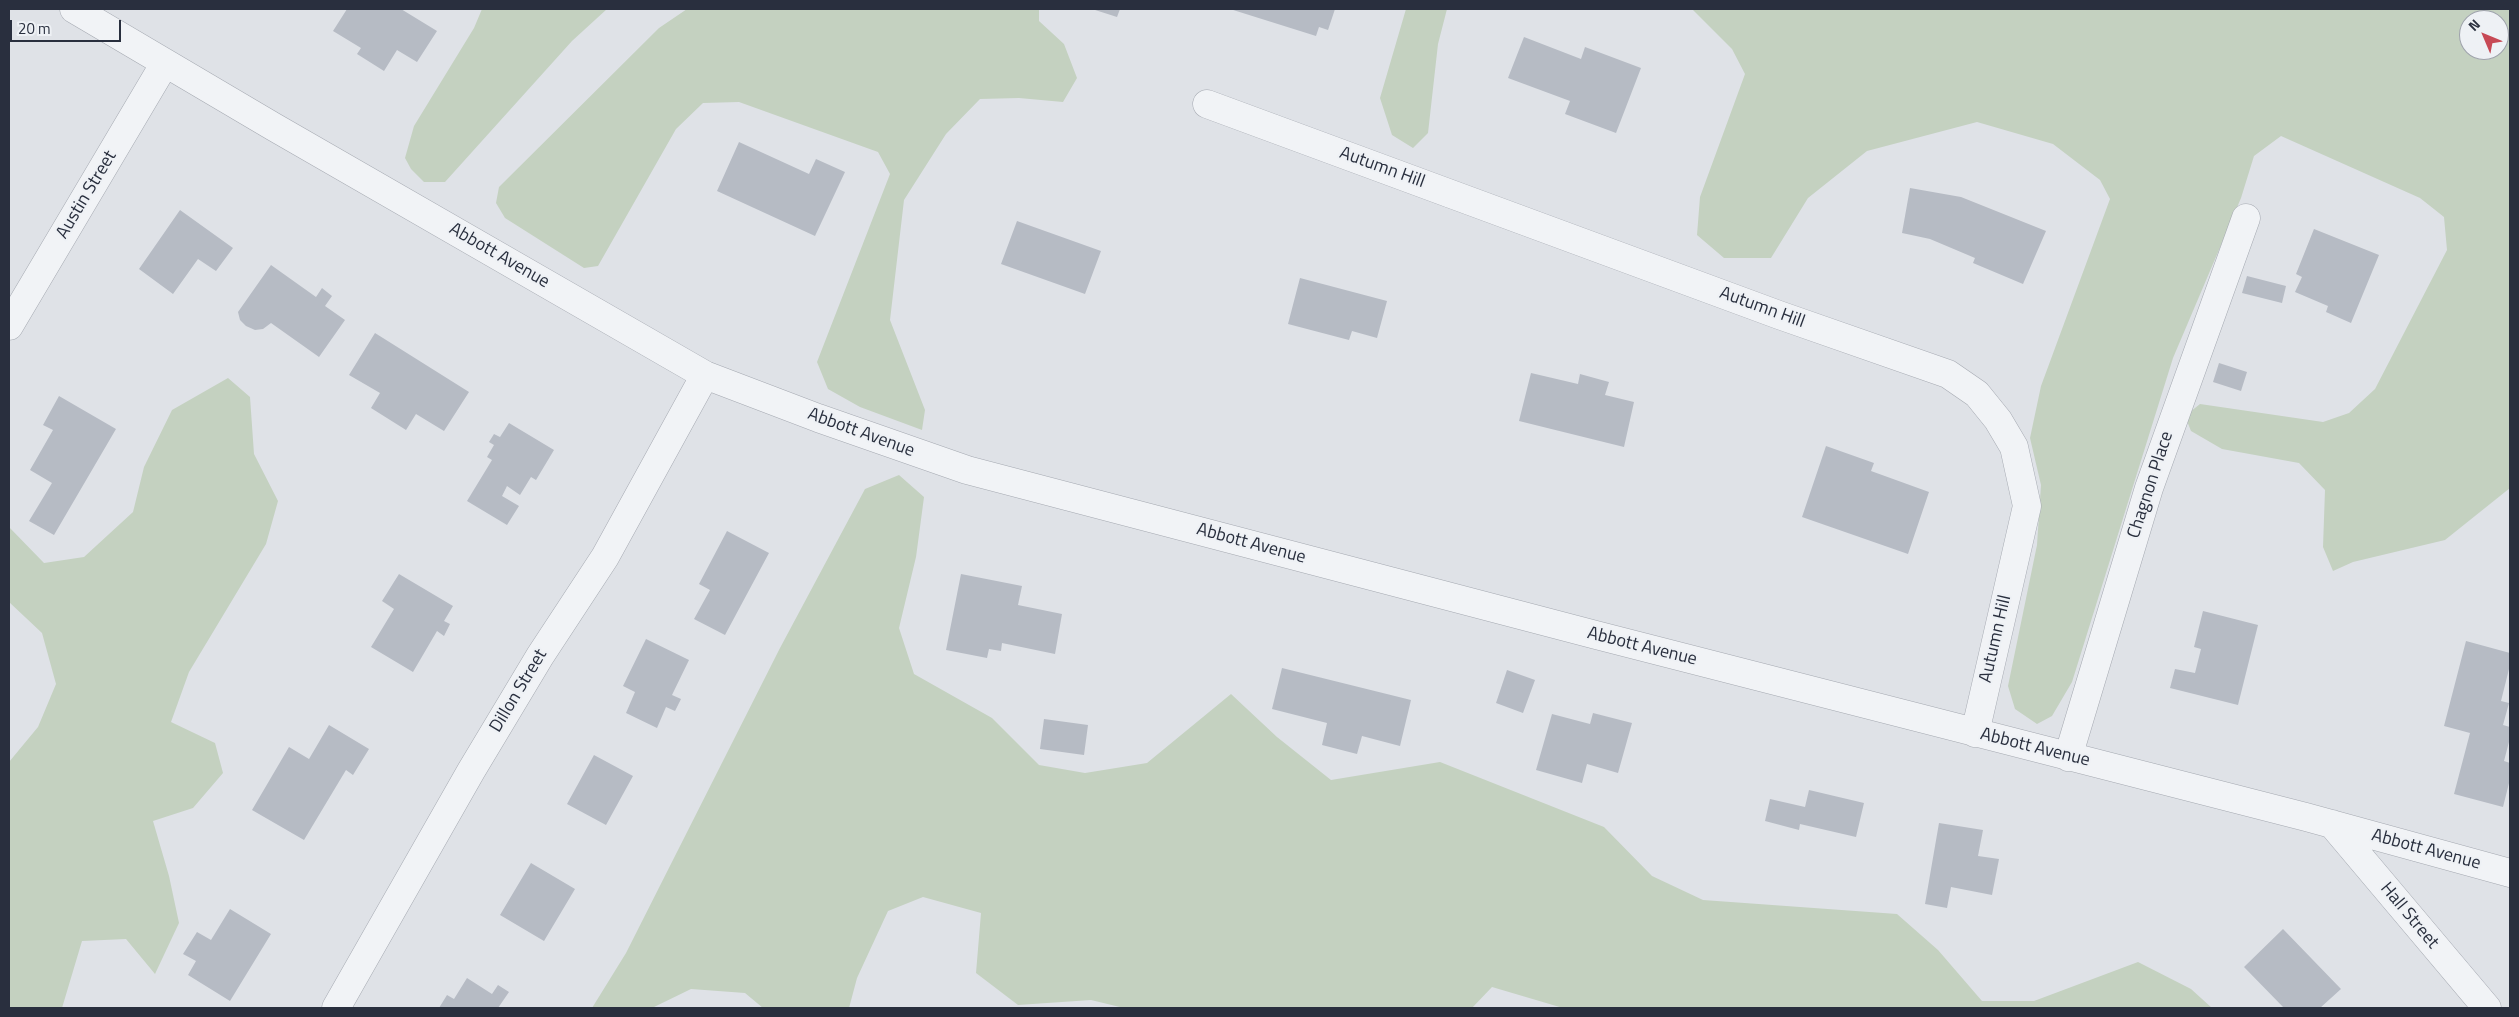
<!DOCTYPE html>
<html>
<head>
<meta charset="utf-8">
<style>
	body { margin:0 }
	#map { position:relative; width:2519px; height:1017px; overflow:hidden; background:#dfe2e7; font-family:"Titillium Web",sans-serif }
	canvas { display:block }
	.frame { position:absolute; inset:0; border:10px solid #292f3e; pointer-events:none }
	.north { position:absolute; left:2459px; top:10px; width:50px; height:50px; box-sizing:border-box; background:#eef1f5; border:1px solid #9fa3ac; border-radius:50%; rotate:315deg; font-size:14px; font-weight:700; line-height:20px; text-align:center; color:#292f3e }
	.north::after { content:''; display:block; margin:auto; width:18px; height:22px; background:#c74955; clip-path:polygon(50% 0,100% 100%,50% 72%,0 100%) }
	.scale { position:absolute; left:10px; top:20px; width:111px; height:22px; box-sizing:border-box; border:2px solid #292f3e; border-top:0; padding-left:6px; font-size:15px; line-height:18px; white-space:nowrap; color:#292f3e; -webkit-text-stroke:4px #eef1f5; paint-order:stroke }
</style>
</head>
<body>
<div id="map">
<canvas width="2519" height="1017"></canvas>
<div class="frame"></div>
<div class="north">N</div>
<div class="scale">20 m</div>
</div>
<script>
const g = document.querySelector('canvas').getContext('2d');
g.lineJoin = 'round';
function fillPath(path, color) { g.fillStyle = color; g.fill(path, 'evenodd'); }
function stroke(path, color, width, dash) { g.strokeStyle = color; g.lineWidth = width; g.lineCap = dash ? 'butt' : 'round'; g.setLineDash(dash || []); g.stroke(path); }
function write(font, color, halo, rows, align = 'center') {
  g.font = font + ' "Titillium Web",sans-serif'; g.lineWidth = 4; g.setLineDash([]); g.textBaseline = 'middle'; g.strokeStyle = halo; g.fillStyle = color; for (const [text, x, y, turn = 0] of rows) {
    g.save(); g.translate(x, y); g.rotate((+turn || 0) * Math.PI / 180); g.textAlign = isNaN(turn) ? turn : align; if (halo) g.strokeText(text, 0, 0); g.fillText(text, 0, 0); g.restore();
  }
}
fillPath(new Path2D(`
	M 482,9 L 607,9 L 572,41 L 445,182 L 424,182 L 411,169 L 405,158 L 414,126 L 474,28 Z
	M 687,9 L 1039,9 L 1039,21 L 1064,44 L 1077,78 L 1063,102 L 1019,98 L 980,99 L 946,134 L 904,200 L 890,320 L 925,410 L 922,430 L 860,407 L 828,389 L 817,362 L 890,174 L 878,152 L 739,102 L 703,103 L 676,129 L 598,266 L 584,268 L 505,218 L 496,203 L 499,187 L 659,28 Z
	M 1406,9 L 1447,9 L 1438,44 L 1428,133 L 1413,148 L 1392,135 L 1380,98 Z
	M 1692,9 L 2510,9 L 2510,488 L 2445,540 L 2353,562 L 2333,571 L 2323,547 L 2325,490 L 2299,463 L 2222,449 L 2191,431 L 2185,416 L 2200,404 L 2323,422 L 2349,413 L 2375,389 L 2447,250 L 2444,217 L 2420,198 L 2281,136 L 2254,156 L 2241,198 L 2173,358 L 2072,682 L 2052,716 L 2037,724 L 2015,709 L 2008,686 L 2037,545 L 2041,485 L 2030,438 L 2041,386 L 2110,199 L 2100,180 L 2053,144 L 1977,122 L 1867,151 L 1808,198 L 1771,258 L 1724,258 L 1697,235 L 1700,197 L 1745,74 L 1732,49 ZM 2469,20 L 2499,20 L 2499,50 L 2469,50 Z
	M 228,378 L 250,397 L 254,454 L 278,501 L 266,544 L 189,672 L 171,722 L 215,743 L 223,773 L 193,808 L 153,821 L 169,876 L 179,923 L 155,974 L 126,939 L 82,941 L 62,1008 L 9,1008 L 9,762 L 38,727 L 56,684 L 42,633 L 9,602 L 9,527 L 44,563 L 84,557 L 133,512 L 144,467 L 172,410 Z
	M 899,475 L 924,497 L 916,557 L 899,628 L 914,674 L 992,718 L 1039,765 L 1085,773 L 1147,763 L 1231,694 L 1277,737 L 1331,780 L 1440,762 L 1604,827 L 1652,876 L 1703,900 L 1897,914 L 1938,950 L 1982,1001 L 2034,1001 L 2138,962 L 2191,989 L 2212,1008 L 1563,1008 L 1492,987 L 1472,1008 L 1124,1008 L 1091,1000 L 1018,1005 L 976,973 L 981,913 L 923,897 L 888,911 L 857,978 L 849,1008 L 763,1008 L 745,993 L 691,989 L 652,1008 L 592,1008 L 626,953 L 780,648 L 865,489 Z`), '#c4d1c0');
fillPath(new Path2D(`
	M 347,9 L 401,9 L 437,31 L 417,62 L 397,50 L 384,71 L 357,54 L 361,48 L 333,31 Z
	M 1092,9 L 1120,9 L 1117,17 Z
	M 1230,9 L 1335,9 L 1328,30 L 1319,27 L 1316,36 Z
	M 1524,37 L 1581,59 L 1585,47 L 1641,68 L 1616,133 L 1565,114 L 1570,101 L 1508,78 Z
	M 739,142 L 809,174 L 816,159 L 845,172 L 815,236 L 717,191 Z
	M 1910,188 L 1961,197 L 2046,231 L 2023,284 L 1973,263 L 1975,258 L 1930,239 L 1902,233 Z
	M 180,210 L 233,248 L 216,271 L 198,259 L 173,294 L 139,269 Z
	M 1017,221 L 1101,251 L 1085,294 L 1001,264 Z
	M 2314,229 L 2379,255 L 2351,323 L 2326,312 L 2328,306 L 2295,292 L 2302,277 L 2296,274 Z
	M 271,265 L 316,297 L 322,288 L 332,296 L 325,306 L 345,320 L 319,357 L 271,323 L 263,329 L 255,330 L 246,326 L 240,320 L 238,312 Z
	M 2247,276 L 2286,286 L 2282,303 L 2242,293 Z
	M 1300,278 L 1387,301 L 1377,338 L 1352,331 L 1349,340 L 1288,324 Z
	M 375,333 L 469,392 L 444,431 L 416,414 L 406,430 L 371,408 L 380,393 L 349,375 Z
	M 2219,363 L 2247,372 L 2241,391 L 2213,382 Z
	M 1531,373 L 1578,384 L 1580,374 L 1609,382 L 1605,395 L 1634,402 L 1624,447 L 1519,421 Z
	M 59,396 L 116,429 L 54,535 L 29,521 L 52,483 L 30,470 L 53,430 L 43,425 Z
	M 509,423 L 554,450 L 536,480 L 531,477 L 520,495 L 507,486 L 502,496 L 519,506 L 507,525 L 467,501 L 492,460 L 487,457 L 494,445 L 489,442 L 494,434 L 500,437 Z
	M 1826,446 L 1874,463 L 1871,471 L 1929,492 L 1908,554 L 1802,517 Z
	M 727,531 L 769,553 L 725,635 L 694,619 L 710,590 L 699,584 Z
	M 399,574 L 453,606 L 444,621 L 450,624 L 444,636 L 437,631 L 413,672 L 371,647 L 394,609 L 382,601 Z
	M 961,574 L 1022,586 L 1018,605 L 1062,614 L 1055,654 L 1002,643 L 1001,651 L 989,649 L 987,658 L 946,650 Z
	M 2203,611 L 2258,625 L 2238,705 L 2170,688 L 2175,669 L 2195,673 L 2201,649 L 2194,647 Z
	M 646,639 L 689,660 L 672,695 L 681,699 L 675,711 L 666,707 L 657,728 L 626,713 L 635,692 L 623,686 Z
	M 2466,641 L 2510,653 L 2510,665 L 2501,701 L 2509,703 L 2503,725 L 2510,727 L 2510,738 L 2504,761 L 2510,763 L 2510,779 L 2503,807 L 2454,794 L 2470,733 L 2444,726 Z
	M 1282,668 L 1411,700 L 1400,746 L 1362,736 L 1357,754 L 1322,745 L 1327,723 L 1272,709 Z
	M 1507,670 L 1535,680 L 1523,713 L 1496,703 Z
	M 1593,713 L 1632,723 L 1618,773 L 1587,764 L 1582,783 L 1536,770 L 1552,714 L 1590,724 Z
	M 1044,719 L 1088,725 L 1084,755 L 1040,749 Z
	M 329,725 L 369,749 L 353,775 L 346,770 L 304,840 L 252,810 L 289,747 L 309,759 Z
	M 594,755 L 633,776 L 606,825 L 567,804 Z
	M 1809,790 L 1864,803 L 1856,837 L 1800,824 L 1799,830 L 1765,821 L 1770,799 L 1805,807 Z
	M 1939,823 L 1983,830 L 1978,856 L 1999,859 L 1992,895 L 1951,887 L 1947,908 L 1925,904 Z
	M 531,863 L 575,889 L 544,941 L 500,915 Z
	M 230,909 L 271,934 L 230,1001 L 188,975 L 196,961 L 183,954 L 197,932 L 211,940 Z
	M 2283,929 L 2341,989 L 2320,1008 L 2284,1008 L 2244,967 Z
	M 467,978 L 492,994 L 498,985 L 509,992 L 498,1008 L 439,1008 L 447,995 L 454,999 Z`), '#b6bbc4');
const minor = new Path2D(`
	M 74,9 L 274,127 L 705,375 L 818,418 L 967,470 L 1596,635 L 2306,817 L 2510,873
	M 1207,104 L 1779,315 L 1948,374 L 1977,394 L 1998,420 L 2014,447 L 2027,506 L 1975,733
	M 9,326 L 165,63
	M 2068,757 L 2149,488 L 2246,218
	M 2332,824 L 2487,1008
	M 336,1008 L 471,771 L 540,656 L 605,557 L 705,375`);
stroke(minor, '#a5a9b1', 29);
stroke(minor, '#f1f3f6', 28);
write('18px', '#292f3e', '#eef1f5', [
	["Autumn Hill",1382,168,20],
	["Austin Street",87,195,-59],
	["Abbott Avenue",499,256,30],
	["Autumn Hill",1762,308,20],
	["Abbott Avenue",861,433,20],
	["Chagnon Place",2151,485,-72],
	["Abbott Avenue",1251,544,15],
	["Autumn Hill",1996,639,-77],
	["Abbott Avenue",1642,647,14],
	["Dillon Street",519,691,-59],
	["Abbott Avenue",2035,748,14],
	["Abbott Avenue",2426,850,15],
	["Hall Street",2409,916,50]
]);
</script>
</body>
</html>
